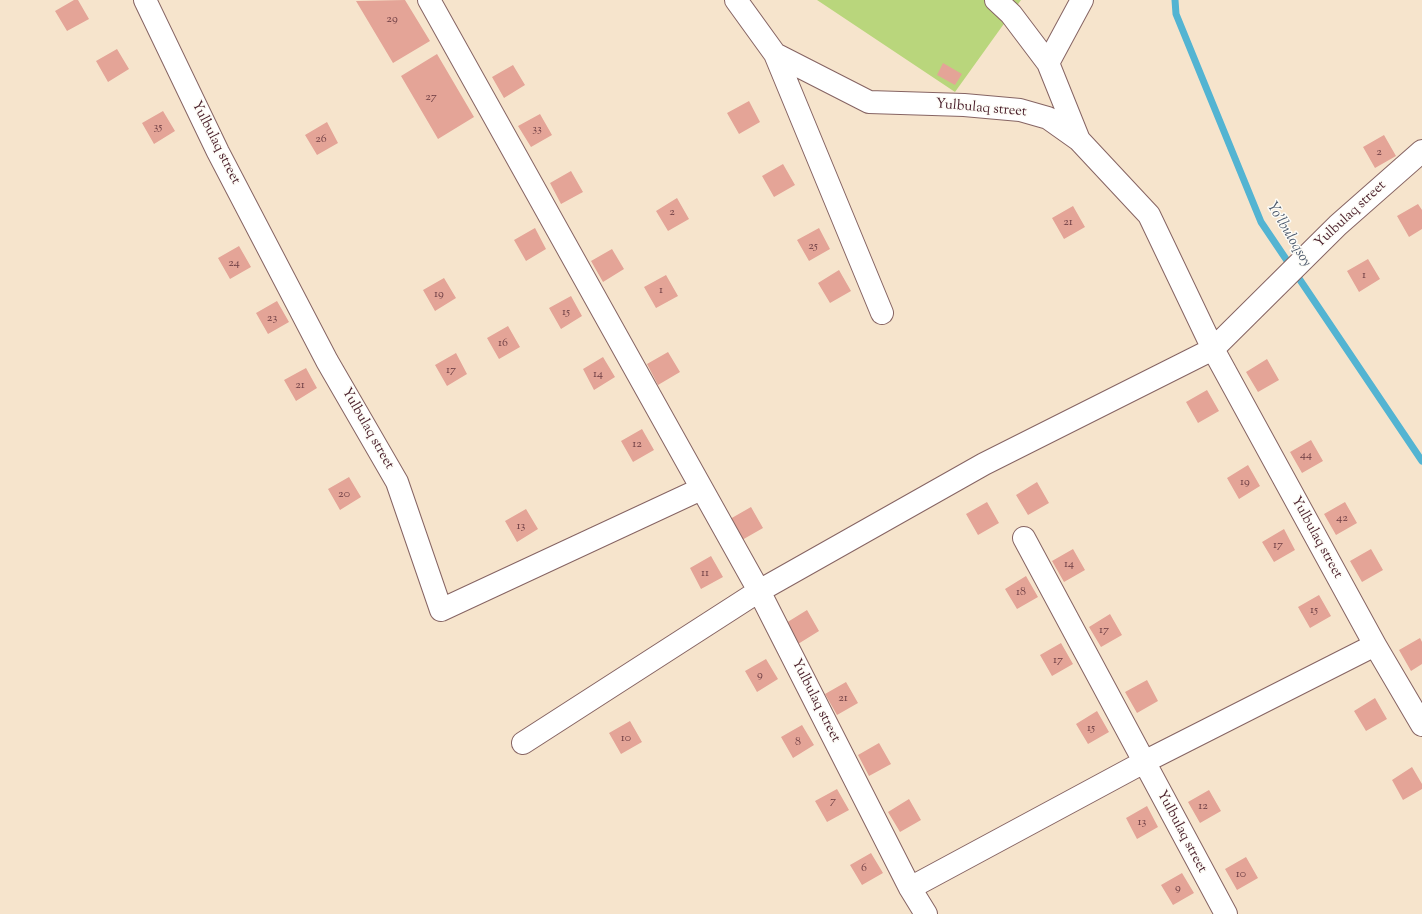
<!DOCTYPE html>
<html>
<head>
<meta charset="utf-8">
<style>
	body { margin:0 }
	canvas { display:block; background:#f6e4cc }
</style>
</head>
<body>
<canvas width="1422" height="914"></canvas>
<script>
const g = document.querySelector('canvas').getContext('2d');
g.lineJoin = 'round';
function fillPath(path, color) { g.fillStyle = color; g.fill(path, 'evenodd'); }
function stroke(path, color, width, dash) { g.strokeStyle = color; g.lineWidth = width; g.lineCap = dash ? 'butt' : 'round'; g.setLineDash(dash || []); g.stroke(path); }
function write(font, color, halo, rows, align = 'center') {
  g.font = font + ' "Sorts Mill Goudy",serif'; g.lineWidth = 3; g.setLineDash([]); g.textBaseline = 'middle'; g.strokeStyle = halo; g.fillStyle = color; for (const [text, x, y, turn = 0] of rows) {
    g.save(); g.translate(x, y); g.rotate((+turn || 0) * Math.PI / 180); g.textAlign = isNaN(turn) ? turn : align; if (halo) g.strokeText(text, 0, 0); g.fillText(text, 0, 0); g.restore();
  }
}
fillPath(new Path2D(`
	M 817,0 L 1021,0 L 955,92 Z`), '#b9d67c');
stroke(new Path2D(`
	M 1175,0 L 1176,14 L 1261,222 L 1422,461`), '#53b4d2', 7);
fillPath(new Path2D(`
	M 74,0 L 78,0 L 89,19 L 67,31 L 55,11 Z
	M 405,0 L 430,41 L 393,63 L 356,1 Z
	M 117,49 L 129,69 L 108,82 L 96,61 Z
	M 437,54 L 474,117 L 438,139 L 401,76 Z
	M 943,63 L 962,74 L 955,85 L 937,75 Z
	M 513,65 L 525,85 L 504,98 L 492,77 Z
	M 749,101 L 760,122 L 739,134 L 727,113 Z
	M 163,111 L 175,131 L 154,144 L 142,123 Z
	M 540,114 L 552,135 L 531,147 L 518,126 Z
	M 327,122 L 338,143 L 317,155 L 305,135 Z
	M 1384,135 L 1396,156 L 1375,168 L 1363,147 Z
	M 783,164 L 795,185 L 774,197 L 762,176 Z
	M 571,171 L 583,192 L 561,204 L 550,183 Z
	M 677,198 L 689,219 L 668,231 L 656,211 Z
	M 1418,204 L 1422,210 L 1422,229 L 1409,237 L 1397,216 Z
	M 1073,206 L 1085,227 L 1064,239 L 1052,218 Z
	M 535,228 L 546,249 L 526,261 L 514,240 Z
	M 819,228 L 830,249 L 809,261 L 797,240 Z
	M 239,246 L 251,267 L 230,279 L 218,258 Z
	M 612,249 L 624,269 L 603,282 L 591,261 Z
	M 1368,259 L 1380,279 L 1359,292 L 1347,271 Z
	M 839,270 L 851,291 L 830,303 L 818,283 Z
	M 666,275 L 678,296 L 656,308 L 644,287 Z
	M 444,278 L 456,298 L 435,311 L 423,290 Z
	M 571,296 L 582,316 L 561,329 L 549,308 Z
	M 277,301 L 289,322 L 268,334 L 256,313 Z
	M 508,326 L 520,347 L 499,359 L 487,338 Z
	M 668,352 L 680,372 L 658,385 L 647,364 Z
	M 456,353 L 467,374 L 447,386 L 435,365 Z
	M 603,357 L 615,377 L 594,390 L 583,369 Z
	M 1267,359 L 1279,380 L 1258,392 L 1246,372 Z
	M 306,368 L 317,388 L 296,401 L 284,380 Z
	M 1207,390 L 1219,411 L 1198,423 L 1186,402 Z
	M 642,429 L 654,450 L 633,462 L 621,441 Z
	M 1311,440 L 1323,461 L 1302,473 L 1290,452 Z
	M 1248,465 L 1260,486 L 1239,499 L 1227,478 Z
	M 349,477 L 361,497 L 340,510 L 328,489 Z
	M 1037,482 L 1049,503 L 1028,515 L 1016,495 Z
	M 987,502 L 999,523 L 978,535 L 966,514 Z
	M 1345,502 L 1357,523 L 1336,535 L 1324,514 Z
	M 751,507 L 763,528 L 742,540 L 730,519 Z
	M 526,509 L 538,529 L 517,542 L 505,521 Z
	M 1284,529 L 1295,550 L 1274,562 L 1262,542 Z
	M 1073,549 L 1085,570 L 1064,582 L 1052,561 Z
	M 1371,549 L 1383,570 L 1362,582 L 1350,561 Z
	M 711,556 L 723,577 L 701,589 L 690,568 Z
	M 1026,576 L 1038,597 L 1017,609 L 1005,589 Z
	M 1319,595 L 1331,616 L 1310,628 L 1298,607 Z
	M 807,610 L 819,631 L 798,644 L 786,623 Z
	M 1110,614 L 1122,635 L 1101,647 L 1089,627 Z
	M 1420,638 L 1422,642 L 1422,664 L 1411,671 L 1399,650 Z
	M 1061,643 L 1073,664 L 1052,676 L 1040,655 Z
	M 766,659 L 778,679 L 757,692 L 745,671 Z
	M 1147,680 L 1158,701 L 1137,713 L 1125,692 Z
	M 846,682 L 858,703 L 837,715 L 825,694 Z
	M 1375,698 L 1387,719 L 1366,731 L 1354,711 Z
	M 1097,711 L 1109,732 L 1088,744 L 1076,724 Z
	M 630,721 L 642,742 L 621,754 L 609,733 Z
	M 802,725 L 814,745 L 793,758 L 781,737 Z
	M 879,743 L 891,764 L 869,776 L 858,755 Z
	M 1412,767 L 1422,784 L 1422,789 L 1403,800 L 1392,780 Z
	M 837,789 L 849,810 L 827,822 L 815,801 Z
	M 1209,790 L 1221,811 L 1200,823 L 1188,802 Z
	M 909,799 L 921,820 L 900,832 L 888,812 Z
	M 1147,806 L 1158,827 L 1137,839 L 1126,818 Z
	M 871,853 L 883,873 L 862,885 L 850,865 Z
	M 1246,857 L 1258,878 L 1237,890 L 1225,869 Z
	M 1182,873 L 1194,893 L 1173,905 L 1161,885 Z`), '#e4a497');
const minor = new Path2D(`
	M 145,0 L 218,152 L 327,361 L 397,482 L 441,610 L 701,489
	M 429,0 L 759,591 L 910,888 L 926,914
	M 736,0 L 775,54 L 869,102 L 964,105 L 1020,110 L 1048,118 L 1079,140 L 1149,215 L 1213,349 L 1375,645 L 1422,725
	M 996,0 L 1011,14 L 1048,63 L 1079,140
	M 775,54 L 882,313
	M 1048,63 L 1082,0
	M 1024,538 L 1226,914
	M 523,743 L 759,591 L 984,464 L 1213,349 L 1338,225 L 1422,151
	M 910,888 L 1144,762 L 1375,645`);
stroke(minor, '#866463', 24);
stroke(minor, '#fff', 22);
write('12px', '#704046', null, [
	["29",392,20],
	["27",431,98],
	["35",158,128],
	["33",537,130],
	["26",321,140],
	["2",1379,153],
	["2",672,213],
	["21",1068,223],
	["25",813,247],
	["24",234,264],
	["1",1364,276],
	["1",661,291],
	["19",439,295],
	["15",566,313],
	["23",272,319],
	["16",503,344],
	["17",451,371],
	["14",598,375],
	["21",300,386],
	["12",637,445],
	["44",1306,456],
	["19",1245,483],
	["20",344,495],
	["42",1342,519],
	["13",521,527],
	["17",1278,546],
	["14",1069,565],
	["11",705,574],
	["18",1021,593],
	["15",1314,611],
	["17",1104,631],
	["17",1058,661],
	["9",760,676],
	["21",843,699],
	["15",1091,729],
	["10",626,739],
	["8",798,743],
	["7",833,802],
	["12",1203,807],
	["13",1142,823],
	["6",864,869],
	["10",1241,875],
	["9",1178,889]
]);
write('14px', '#4a1f2b', '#fdfcf7', [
	["Yulbulaq street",981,109,5],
	["Yulbulaq street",215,143,63],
	["Yulbulaq street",1351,215,-43],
	["Yulbulaq street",367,429,60],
	["Yulbulaq street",1316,538,61],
	["Yulbulaq street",815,701,63],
	["Yulbulaq street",1181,832,62]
]);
write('italic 15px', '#4e5b6e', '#fdfcf7', [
	["Yo'lbuloqsoy",1288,235,59]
]);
</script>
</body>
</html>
